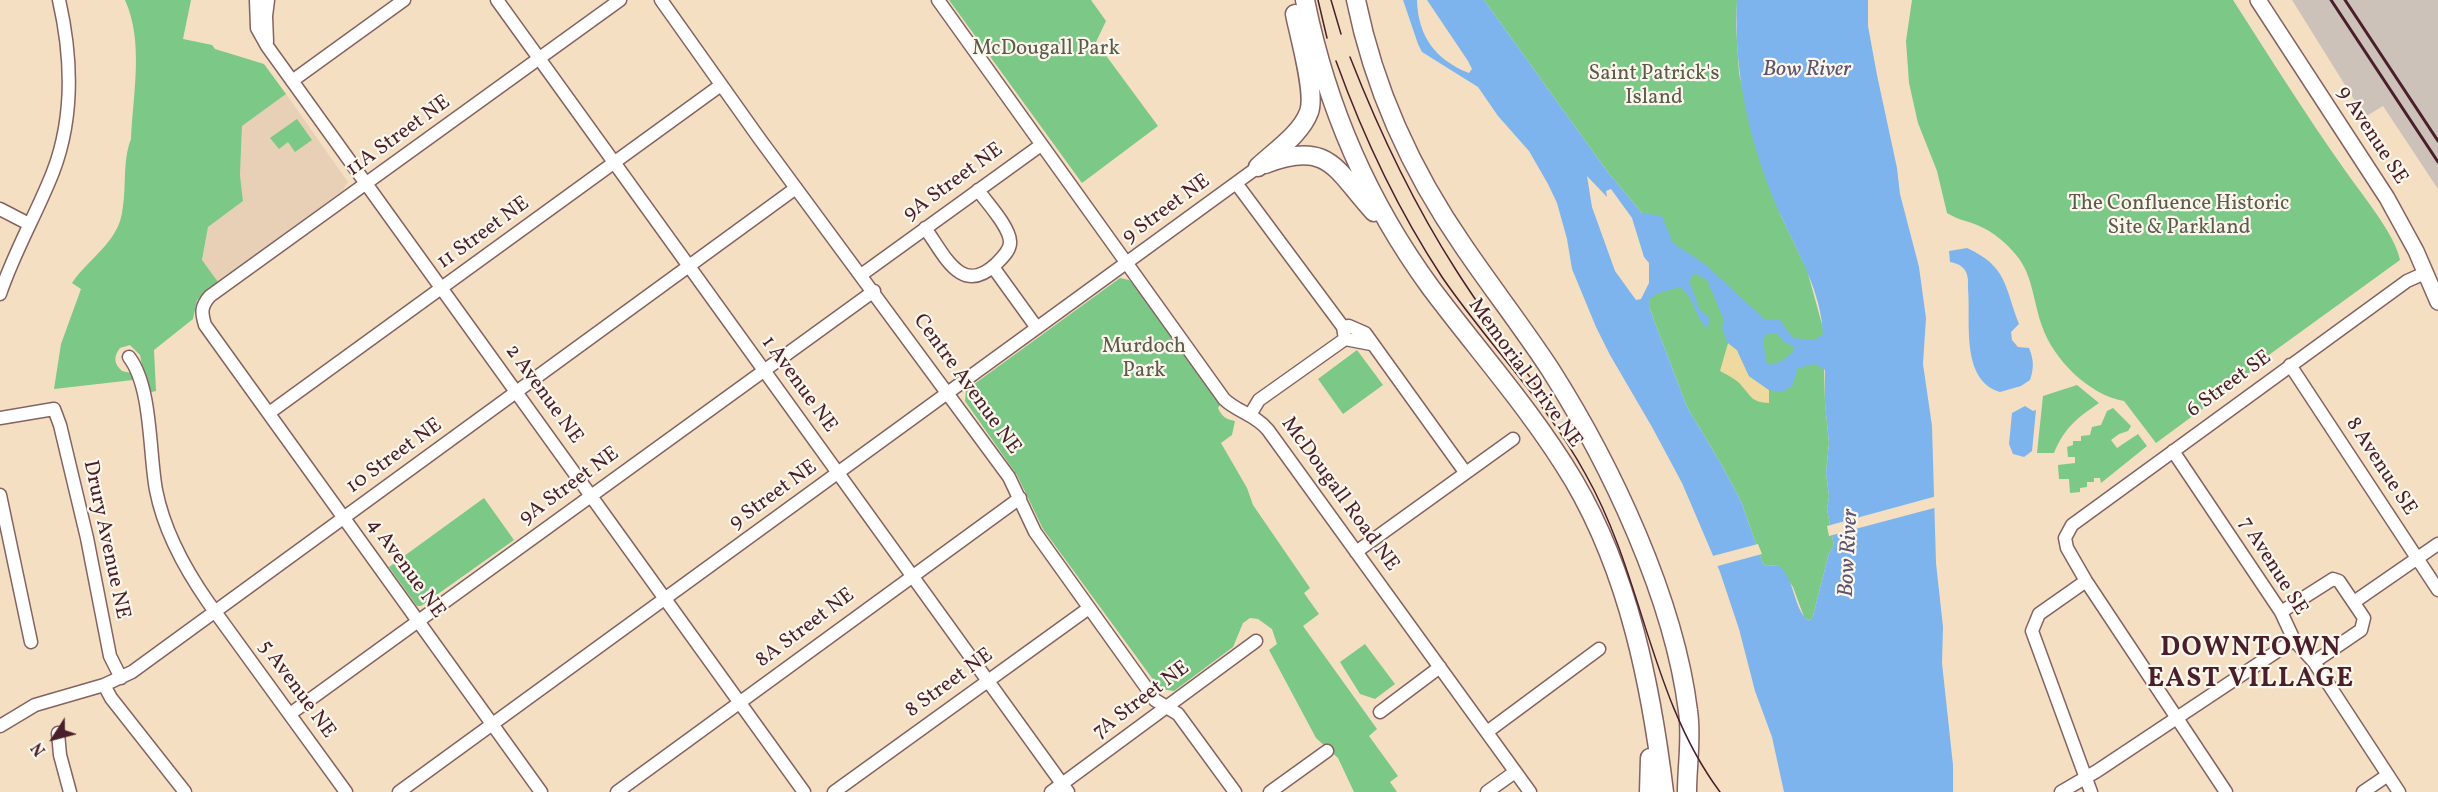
<!DOCTYPE html>
<html>
<head>
<meta charset="utf-8">
<style>
	body { margin:0 }
	#map { position:relative; width:2438px; height:792px; overflow:hidden; background:#f4dfc3; font-family:Vollkorn,serif }
	canvas { display:block }
	.north { position:absolute; left:24px; top:708px; width:60px; height:60px; -webkit-text-stroke:4px #fbf7ec; paint-order:stroke; rotate:234deg; font-size:16px; font-weight:700; line-height:24px; text-align:center; color:#4a1f2b }
	.north::after { content:''; display:block; margin:auto; width:21px; height:27px; background:#4a1f2b; clip-path:polygon(50% 0,100% 100%,50% 72%,0 100%) }
</style>
</head>
<body>
<div id="map">
<canvas width="2438" height="792"></canvas>
<div class="north">N</div>
</div>
<script>
const g = document.querySelector('canvas').getContext('2d');
g.lineJoin = 'round';
function fillPath(path, color) { g.fillStyle = color; g.fill(path, 'evenodd'); }
function stroke(path, color, width, dash) { g.strokeStyle = color; g.lineWidth = width; g.lineCap = dash ? 'butt' : 'round'; g.setLineDash(dash || []); g.stroke(path); }
function write(font, color, halo, rows, align = 'center') {
  g.font = font + ' Vollkorn,serif'; g.lineWidth = 4.5; g.setLineDash([]); g.textBaseline = 'middle'; g.strokeStyle = halo; g.fillStyle = color; for (const [text, x, y, turn = 0] of rows) {
    g.save(); g.translate(x, y); g.rotate((+turn || 0) * Math.PI / 180); g.textAlign = isNaN(turn) ? turn : align; if (halo) g.strokeText(text, 0, 0); g.fillText(text, 0, 0); g.restore();
  }
}
fillPath(new Path2D(`
	M 286,94 L 348,182 L 343,190 L 218,282 L 202,261 L 208,227 L 243,201 L 240,175 L 242,126 Z`), '#e7d0b5');
fillPath(new Path2D(`
	M 2292,0 L 2438,0 L 2438,189 L 2383,106 L 2365,117 Z`), '#ccc2b9');
fillPath(new Path2D(`
	M 125,0 L 191,0 L 183,39 L 212,45 L 215,49 L 264,64 L 286,94 L 242,126 L 240,175 L 243,201 L 208,227 L 202,260 L 218,282 L 197,300 L 193,319 L 154,350 L 156,391 L 147,393 L 140,355 L 130,345 L 120,348 C 113,357 114,364 122,371 L 131,373 L 133,380 L 54,389 L 61,344 L 81,289 L 72,283 C 88,259 117,243 122,213 C 127,188 122,162 131,139 C 133,94 144,42 125,0 Z
	M 949,0 L 1091,0 L 1106,21 L 1096,42 L 1158,126 L 1082,183 Z
	M 1484,0 L 1737,0 L 1736,25 L 1739,73 L 1756,147 L 1781,216 L 1807,270 L 1823,328 L 1825,403 L 1829,443 L 1826,473 L 1829,496 L 1827,509 L 1834,546 L 1829,553 L 1813,616 L 1809,621 L 1804,617 L 1793,587 L 1778,565 L 1766,566 L 1763,564 L 1741,501 L 1720,462 L 1687,407 L 1649,307 L 1652,249 L 1642,213 L 1607,171 Z
	M 1912,0 L 2233,0 C 2269,56 2304,112 2342,166 C 2358,190 2395,233 2400,260 L 2255,365 L 2247,376 L 2156,443 L 2124,401 C 2089,395 2053,359 2042,326 C 2034,304 2033,279 2020,260 C 2010,246 1993,231 1977,225 C 1967,221 1956,219 1947,213 L 1937,171 L 1918,123 L 1909,83 L 1906,41 Z
	M 297,119 L 312,140 L 295,152 L 288,142 L 279,149 L 270,138 Z
	M 1120,278 L 1129,280 L 1134,285 L 1220,405 L 1218,408 C 1222,417 1226,419 1235,421 L 1232,435 L 1221,443 L 1247,488 L 1253,505 L 1310,588 L 1304,593 L 1319,614 L 1303,626 L 1377,729 L 1369,736 L 1398,776 L 1390,782 L 1397,792 L 1354,792 L 1338,758 L 1316,738 L 1269,650 L 1277,644 L 1272,629 L 1258,619 L 1250,618 L 1243,623 L 1233,647 L 1174,691 L 1160,689 L 1043,529 L 1017,475 L 965,401 L 966,390 Z
	M 1357,350 L 1383,385 L 1343,414 L 1318,379 Z
	M 2077,385 L 2099,403 C 2077,418 2065,427 2054,453 L 2037,453 L 2043,396 Z
	M 2113,408 L 2131,426 L 2128,431 L 2119,434 L 2111,440 L 2117,448 L 2138,434 L 2147,446 L 2101,483 L 2100,478 L 2094,478 L 2094,482 L 2087,482 L 2087,487 L 2080,488 L 2080,492 L 2070,493 L 2069,479 L 2059,479 L 2058,465 L 2075,463 L 2075,457 L 2068,457 L 2067,447 L 2073,445 L 2073,441 L 2081,441 L 2081,436 L 2090,435 L 2092,427 L 2101,425 L 2107,411 Z
	M 484,498 L 514,540 L 421,606 L 417,606 L 389,567 Z
	M 1365,644 L 1395,684 L 1375,699 L 1360,694 L 1340,662 Z`), '#7bc887');
fillPath(new Path2D(`
	M 1728,343 L 1737,350 L 1749,376 L 1769,390 L 1769,403 C 1751,402 1752,397 1741,385 C 1736,379 1727,375 1720,371 Z`), '#eeda9e');
fillPath(new Path2D(`
	M 1403,0 L 1417,0 C 1418,37 1436,60 1469,73 L 1472,69 L 1468,61 L 1427,0 L 1484,0 L 1607,171 L 1642,213 L 1662,216 L 1673,243 L 1705,264 L 1764,319 L 1779,319 L 1793,338 L 1815,340 L 1823,334 C 1821,292 1799,255 1782,218 C 1751,150 1733,75 1737,0 L 1868,0 L 1868,26 L 1877,75 L 1897,168 L 1900,194 L 1919,267 L 1926,318 L 1923,364 L 1932,426 L 1936,563 L 1943,627 L 1942,663 L 1953,765 L 1953,792 L 1784,792 L 1772,737 L 1755,691 L 1739,629 L 1720,572 L 1682,483 L 1652,427 L 1610,355 L 1596,327 L 1572,269 L 1567,239 L 1557,203 L 1548,184 L 1529,151 L 1498,116 L 1478,87 L 1422,52 L 1418,44 ZM 1587,176 L 1607,197 L 1606,191 L 1611,189 L 1632,218 L 1644,257 L 1649,263 L 1649,283 L 1641,299 L 1636,300 L 1615,271 L 1592,207 ZM 1694,273 L 1707,280 L 1724,320 L 1722,328 L 1727,342 L 1737,350 L 1749,376 L 1769,390 L 1782,392 L 1792,386 L 1798,368 L 1815,364 L 1825,370 L 1825,403 L 1829,443 L 1826,473 L 1829,496 L 1827,509 L 1834,546 L 1829,553 L 1813,616 L 1809,621 C 1793,610 1796,579 1778,565 L 1766,566 L 1763,564 L 1741,501 L 1720,462 L 1687,407 L 1649,307 L 1650,299 L 1656,294 L 1680,287 C 1695,297 1694,317 1708,329 L 1709,318 L 1700,310 L 1689,281 ZM 1777,333 L 1784,342 L 1793,346 L 1794,351 L 1782,361 L 1770,365 L 1766,361 L 1763,339 L 1767,334 Z
	M 1967,248 C 2008,267 2004,286 2019,324 L 2011,332 L 2012,340 L 2018,347 L 2029,348 C 2034,360 2034,368 2030,380 L 2021,386 L 2000,392 C 1960,380 1971,321 1968,289 C 1968,281 1969,273 1962,267 C 1959,264 1954,263 1950,262 L 1949,251 Z
	M 2025,406 L 2033,411 L 2036,410 L 2032,451 L 2024,457 L 2013,454 L 2009,444 L 2012,413 Z`), '#7eb4ed');
fillPath(new Path2D(`
	M 1937,496 L 1938,507 L 1829,536 L 1827,526 Z
	M 1758,544 L 1762,554 L 1714,567 L 1709,557 Z`), '#f4dfc3');
const minor = new Path2D(`
	M 256,0 L 257,28 L 267,46 L 804,792
	M 497,0 L 1068,792
	M 661,0 L 759,138 L 1009,477 L 1035,532 L 1148,690 L 1155,700 L 1178,714 L 1235,792
	M 938,0 L 1224,399 C 1237,412 1255,414 1268,430 L 1530,792
	M 267,42 L 266,16 L 268,0
	M 292,81 L 404,0
	M 1236,183 L 1343,327 L 1345,339 L 1371,344
	M 0,209 L 29,224
	M 925,228 C 944,254 961,297 996,264 C 1002,258 1011,250 1010,241 C 1009,226 987,203 978,190
	M 993,267 L 1037,328
	M 861,275 L 1041,145
	M 0,294 C 14,252 37,213 53,172 C 74,117 72,57 59,0
	M 1343,327 L 1349,326 L 1365,333 L 1465,472
	M 129,357 C 152,387 149,452 156,490 C 164,531 185,569 208,602 L 346,792
	M 2290,365 L 2438,590
	M 269,413 L 721,85
	M 1250,415 L 1259,400 L 1345,339
	M 0,418 L 54,409 L 60,425 L 87,538 L 110,656 L 121,678
	M 2173,451 L 2281,612 L 2294,640 L 2314,662 L 2399,792
	M 0,495 L 31,642
	M 1356,552 L 1513,439
	M 2086,581 L 2039,614 L 2032,631 L 2091,792
	M 2354,602 L 2438,544
	M 2281,612 L 2333,579 L 2339,581 L 2364,618 L 2361,630 L 2314,662
	M 104,685 L 111,698 L 185,792
	M 1380,712 L 1440,667
	M 290,714 L 874,291
	M 0,726 L 35,705 L 104,685 L 132,672 L 796,188
	M 1487,732 L 1599,649
	M 58,733 L 60,755 L 70,792
	M 399,792 L 1258,167
	M 541,792 L 205,325 C 201,312 201,306 210,296 L 620,0
	M 617,792 L 1020,498
	M 834,792 L 1089,608
	M 1051,792 L 1256,641
	M 1270,792 L 1327,751
	M 1487,792 L 1515,772
	M 2061,792 L 2097,771 L 2294,640
	M 2226,792 L 2086,581 L 2067,548 L 2065,538 L 2072,525 L 2407,281 L 2425,273
	M 2363,792 L 2388,775`);
const major = new Path2D(`
	M 2258,0 L 2387,198 L 2416,251 L 2438,302`);
const highway = new Path2D(`
	M 1305,0 C 1326,104 1368,202 1431,288 C 1479,352 1533,412 1574,481 C 1629,575 1651,686 1664,792
	M 1356,0 C 1374,89 1412,172 1464,247 C 1492,288 1523,328 1550,369 C 1611,465 1674,598 1688,711 C 1692,737 1687,765 1687,792
	M 1265,164 C 1330,139 1336,171 1374,212
	M 1258,167 C 1275,151 1301,134 1309,112 C 1316,93 1299,35 1295,14
	M 1649,792 L 1650,758`);
stroke(minor, '#866260', 15);
stroke(major, '#866260', 18);
stroke(highway, '#866260', 21);
stroke(minor, '#fff', 12);
stroke(major, '#fff', 15);
stroke(highway, '#fff', 18);
stroke(new Path2D(`
	M 1318,0 L 1327,38
	M 1331,0 L 1341,34
	M 1350,57 C 1379,131 1413,203 1456,270 C 1482,311 1511,350 1539,390
	M 1336,61 C 1363,136 1398,210 1442,277 C 1488,344 1547,403 1586,475 C 1643,576 1650,698 1720,792`), '#4a1f2b', 1.5);
stroke(new Path2D(`
	M 2331,0 L 2438,162
	M 2345,0 L 2438,141`), '#4a1f2b', 3);
write('21px', '#5b5a4b', '#fbf7ec', [
	["McDougall Park",1046,50],
	["Saint Patrick's",1654,75],
	["Island",1654,99],
	["The Confluence Historic",2179,205],
	["Site & Parkland",2179,229],
	["Murdoch",1144,348],
	["Park",1144,372]
]);
write('21px', '#4a1f2b', '#fbf7ec', [
	["9 Avenue SE",2371,136,57],
	["11A Street NE",399,137,-36],
	["9A Street NE",954,183,-36],
	["9 Street NE",1167,210,-36],
	["11 Street NE",484,234,-36],
	["Memorial Drive NE",1524,374,54],
	["1 Avenue NE",798,385,54],
	["Centre Avenue NE",966,385,54],
	["6 Street SE",2230,385,-36],
	["2 Avenue NE",543,395,54],
	["10 Street NE",395,457,-36],
	["8 Avenue SE",2380,467,57],
	["9A Street NE",570,487,-36],
	["McDougall Road NE",1339,495,54],
	["9 Street NE",774,496,-36],
	["Drury Avenue NE",105,540,78],
	["7 Avenue SE",2272,567,58],
	["4 Avenue NE",405,569,54],
	["8A Street NE",806,629,-37],
	["8 Street NE",950,684,-36],
	["5 Avenue NE",296,690,54],
	["7A Street NE",1142,701,-37]
]);
write('italic 22px', '#5c536f', '#fbf7ec', [
	["Bow River",1807,71],
	["Bow River",1850,553,-87]
]);
g.letterSpacing = '1.5px';
write('bold 27px', '#4a1f2b', '#fbf7ec', [
	["DOWNTOWN",2251,650],
	["EAST VILLAGE",2251,681]
]);
g.letterSpacing = '0px';
</script>
</body>
</html>
